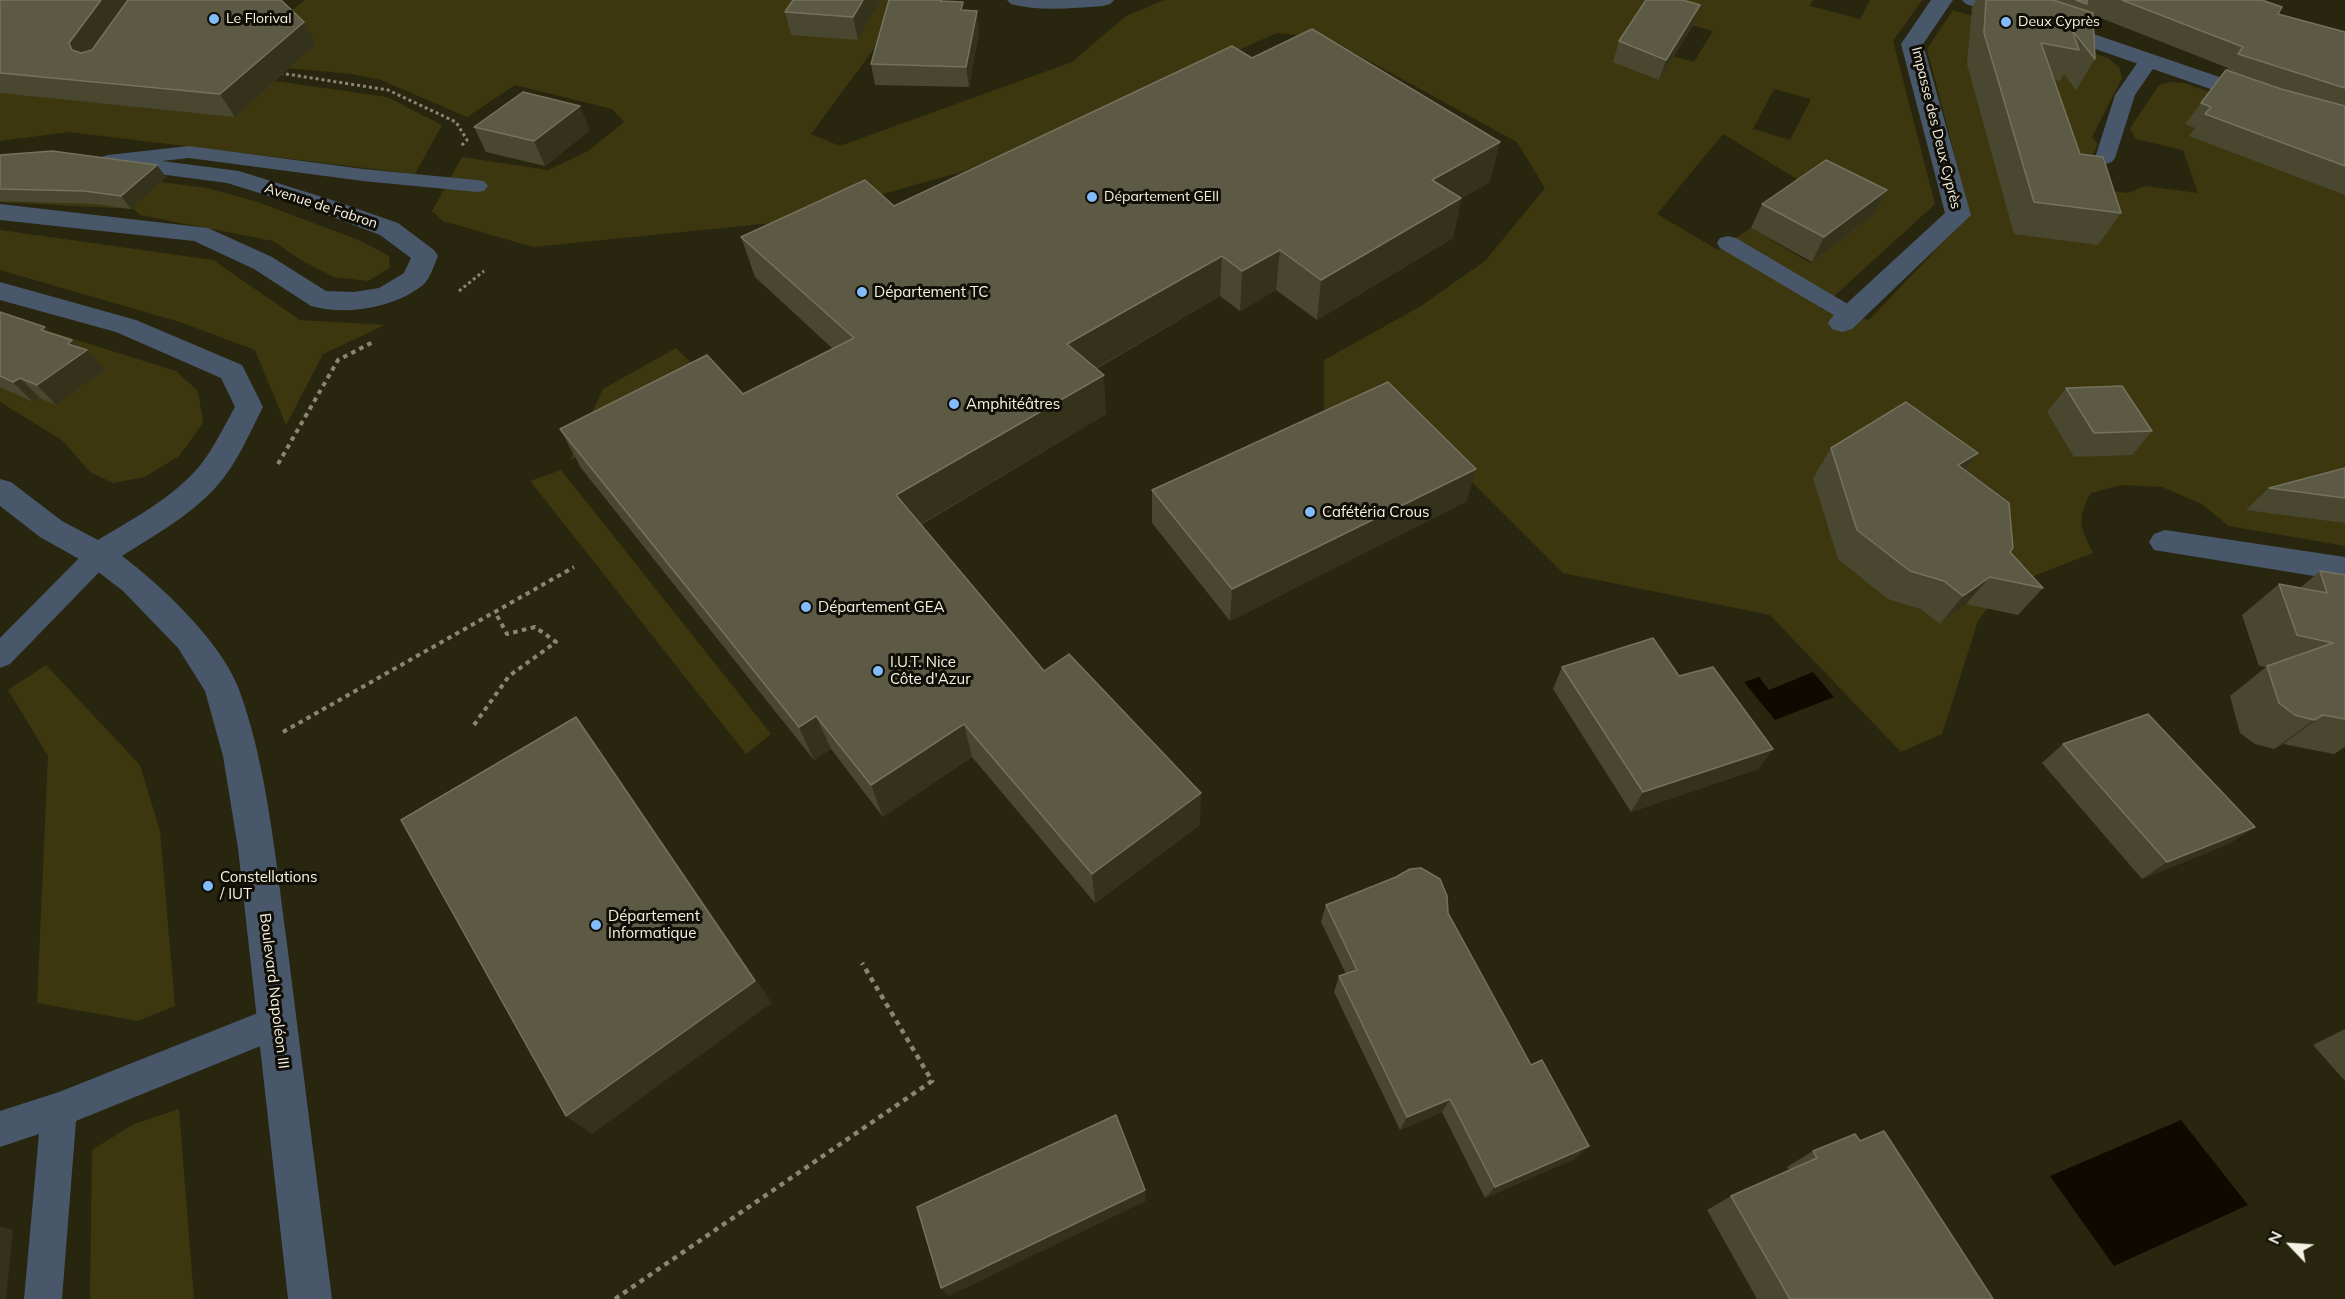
<!DOCTYPE html>
<html>
<head>
<meta charset="utf-8">
<style>
	body { margin:0 }
	#map { position:relative; width:2345px; height:1299px; overflow:hidden; background:#29260f; font-family:Mulish,sans-serif }
	canvas { display:block }
	.north { position:absolute; left:2261px; top:1215px; width:60px; height:60px; -webkit-text-stroke:4px #100e06; paint-order:stroke; rotate:295deg; font-size:16px; font-weight:700; line-height:24px; text-align:center; color:#f5f3e5 }
	.north::after { content:''; display:block; margin:auto; width:21px; height:27px; background:#f5f3e5; clip-path:polygon(50% 0,100% 100%,50% 72%,0 100%) }
</style>
</head>
<body>
<div id="map">
<canvas width="2345" height="1299"></canvas>
<div class="north">N</div>
</div>
<script>
const g = document.querySelector('canvas').getContext('2d');
g.lineJoin = 'round';
function fillPath(path, color) { g.fillStyle = color; g.fill(path, 'evenodd'); }
function stroke(path, color, width, dash) { g.strokeStyle = color; g.lineWidth = width; g.lineCap = dash ? 'butt' : 'round'; g.setLineDash(dash || []); g.stroke(path); }
function write(font, color, halo, rows, align = 'center') {
  g.font = font + ' Mulish,sans-serif'; g.lineWidth = 6; g.setLineDash([]); g.textBaseline = 'middle'; g.strokeStyle = halo; g.fillStyle = color; for (const [text, x, y, turn = 0] of rows) {
    g.save(); g.translate(x, y); g.rotate((+turn || 0) * Math.PI / 180); g.textAlign = isNaN(turn) ? turn : align; if (halo) g.strokeText(text, 0, 0); g.fillText(text, 0, 0); g.restore();
  }
}
fillPath(new Path2D(`
	M 109,0 L 261,79 L 387,97 L 442,125 L 415,174 L 69,132 L 0,141 L 0,18 Z
	M 304,0 L 910,0 L 811,134 L 840,146 L 1072,62 L 1126,16 L 1164,0 L 1813,0 L 1810,6 L 1860,19 L 1870,0 L 1922,0 L 1893,41 L 1935,204 L 1820,309 L 1869,320 L 1970,214 L 1927,49 L 1953,10 L 2108,58 L 2119,67 L 2122,78 L 2092,137 L 2098,144 L 2084,171 L 2001,179 L 2128,193 L 2145,186 L 2198,193 L 2183,150 L 2136,139 L 2130,128 L 2159,85 L 2170,82 L 2184,83 L 2314,129 L 2345,138 L 2345,546 L 2229,526 L 2202,504 L 2162,487 L 2122,485 L 2091,493 C 2076,520 2080,526 2093,553 L 2003,588 L 1978,621 L 1942,734 L 1901,752 L 1770,615 L 1563,573 L 1395,405 L 1324,433 L 1324,360 L 1421,306 L 1485,261 L 1545,188 L 1517,142 L 1327,38 L 1277,33 L 962,172 L 782,222 L 533,247 L 443,221 L 432,211 L 462,157 L 548,170 L 588,151 L 624,122 L 612,109 L 515,85 L 467,117 L 381,80 L 352,74 L 234,63 ZM 1662,17 L 1713,31 L 1694,62 L 1643,48 ZM 1774,89 L 1811,99 L 1790,140 L 1753,129 ZM 1723,134 L 1810,187 L 1874,214 L 1810,263 L 1751,228 L 1718,250 L 1657,214 Z
	M 0,161 L 207,188 L 255,201 L 361,241 L 389,256 L 390,268 L 368,281 L 334,277 L 301,260 L 273,241 L 140,215 L 133,209 L 0,202 Z
	M 0,230 L 213,260 L 300,320 L 385,325 L 323,354 L 286,425 L 255,350 L 183,323 L 0,270 Z
	M 0,316 L 176,371 L 198,391 L 203,423 L 179,456 L 145,477 L 113,483 L 90,472 L 63,441 L 0,402 Z
	M 676,348 L 715,386 L 570,460 L 603,389 Z
	M 561,470 L 771,734 L 746,754 L 530,481 Z
	M 46,665 L 140,765 L 160,831 L 175,1006 L 138,1021 L 37,1003 L 48,756 L 8,690 Z
	M 179,1109 L 194,1299 L 90,1299 L 92,1150 L 134,1124 Z`), '#3d370f');
fillPath(new Path2D(`
	M 1813,672 L 1834,697 L 1775,720 L 1744,682 L 1759,677 L 1769,690 Z
	M 2181,1120 L 2248,1205 L 2114,1266 L 2050,1176 Z`), '#0f0a00');
stroke(new Path2D(`
	M 280,73 L 388,90 L 456,122 L 467,140 L 460,147
	M 459,291 L 484,271`), '#898673', 3, [3, 3]);
stroke(new Path2D(`
	M 278,464 L 338,360 L 375,341
	M 474,725 L 509,676 L 556,642 L 535,627 L 507,634 L 495,612
	M 283,732 L 574,567`), '#898673', 4, [4.5, 4.5]);
stroke(new Path2D(`
	M 615,1299 L 932,1081 L 862,963`), '#898673', 4.5, [5, 5]);
fillPath(new Path2D(`
	M 2149,54 L 2156,56 L 2159,60 L 2135,95 L 2115,158 L 2112,162 L 2105,164 L 2098,162 L 2095,158 L 2115,95 L 2142,56 Z
	M 189,146 L 363,169 L 477,180 L 484,181 L 488,186 L 484,191 L 477,192 L 363,181 L 189,158 L 108,167 L 101,165 L 98,161 L 101,157 L 108,155 Z
	M 1728,236 L 1736,238 L 1858,310 L 1862,315 L 1858,320 L 1850,323 L 1842,320 L 1720,248 L 1717,243 L 1720,238 Z
	M 99,545 L 109,548 L 113,555 L 109,562 L 10,664 L 0,668 L 0,638 L 89,548 Z
	M 278,1005 L 290,1010 L 295,1022 L 290,1034 L 76,1121 L 62,1299 L 24,1299 L 39,1134 L 0,1147 L 0,1111 L 59,1092 Z`), '#48586a');
fillPath(new Path2D(`
	M 1007,0 L 1114,0 L 1110,4 L 1103,6 C 1072,8 1041,12 1011,4 Z
	M 1931,0 L 1953,0 L 1923,44 L 1971,215 L 1852,329 L 1842,332 L 1832,329 L 1828,323 L 1832,317 L 1945,213 L 1901,44 Z
	M 1962,0 L 1994,0 L 2281,98 L 2345,116 L 2345,130 L 2265,108 L 1966,4 Z
	M 2165,530 L 2345,557 L 2345,581 L 2154,550 L 2149,542 L 2154,534 Z`), '#48586a');
fillPath(new Path2D(`
	M 115,155 L 239,171 L 335,201 L 398,223 L 434,250 L 438,256 C 434,265 430,279 423,285 C 394,308 346,316 311,306 L 254,269 L 194,241 L 0,220 L 0,204 L 208,228 L 272,257 L 326,291 L 354,292 L 379,288 L 404,273 L 411,258 L 380,235 L 317,211 L 227,183 L 106,167 L 103,162 L 106,157 Z
	M 0,282 L 136,320 L 242,365 L 263,407 C 249,434 237,464 216,487 C 190,516 155,535 122,556 C 161,585 220,641 238,687 C 267,763 276,863 287,944 C 302,1063 317,1181 332,1299 L 288,1299 L 238,848 L 223,756 L 205,691 L 178,648 L 123,591 L 88,564 L 40,537 L 0,506 L 0,479 L 11,482 L 62,521 L 98,540 C 134,518 175,497 202,463 C 215,446 224,426 235,407 L 221,378 L 116,332 L 0,300 Z`), '#48586a');
fillPath(new Path2D(`
	M 0,0 L 316,44 L 235,117 L 0,93 Z
	M 881,0 L 858,40 L 791,35 L 785,12 Z
	M 1976,0 L 2262,0 L 2278,14 L 2345,32 L 2345,195 L 2189,136 L 2195,128 L 2185,124 L 2201,103 L 2228,68 L 2093,15 L 2095,59 L 2076,90 L 2064,74 L 2060,81 L 2054,79 L 2080,154 L 2121,213 L 2098,245 L 2014,234 L 1967,64 L 1972,8 Z
	M 943,1 L 979,31 L 969,87 L 875,85 L 871,64 Z
	M 1700,5 L 1693,25 L 1659,80 L 1613,62 L 1619,41 Z
	M 1252,58 L 1490,182 L 1461,198 L 1453,238 L 1317,320 L 1276,290 L 1240,311 L 1220,296 L 1096,369 L 1106,414 L 921,525 L 1044,671 L 1200,825 L 1095,903 L 972,757 L 883,817 L 831,749 L 814,760 L 581,468 L 560,429 L 743,394 L 833,349 L 755,277 L 741,237 L 894,206 Z
	M 474,127 L 590,130 L 545,166 L 486,152 Z
	M 0,155 L 157,165 L 166,177 L 131,209 L 95,204 L 0,201 Z
	M 1762,204 L 1874,214 L 1812,262 L 1751,228 Z
	M 0,312 L 51,333 L 72,340 L 78,347 L 105,370 L 56,405 L 40,398 L 33,402 L 0,387 Z
	M 2066,388 L 2152,431 L 2132,455 L 2074,457 L 2047,412 Z
	M 1831,448 L 1978,453 L 1965,471 L 2010,552 L 2043,588 L 2018,615 L 1966,604 L 1940,624 L 1921,609 L 1888,599 L 1838,559 L 1813,478 Z
	M 2345,468 L 2345,523 L 2246,510 L 2269,488 Z
	M 1152,490 L 1467,501 L 1230,621 L 1152,523 Z
	M 2320,571 L 2345,575 L 2345,747 L 2334,754 L 2283,744 L 2274,749 L 2255,744 L 2240,733 L 2230,696 L 2266,667 L 2259,666 L 2242,615 L 2279,584 L 2300,588 Z
	M 1562,667 L 1679,676 L 1773,749 L 1758,769 L 1631,812 L 1553,689 Z
	M 2063,744 L 2255,827 L 2228,844 L 2142,879 L 2042,763 Z
	M 1326,905 L 1448,913 L 1576,1158 L 1485,1198 L 1442,1112 L 1400,1130 L 1334,992 L 1339,976 L 1346,974 L 1321,922 Z
	M 2345,1029 L 2345,1081 L 2313,1045 Z
	M 1860,1141 L 1993,1299 L 1757,1299 L 1707,1210 L 1731,1196 L 1789,1170 L 1787,1167 L 1813,1151 Z`), '#4a4731');
fillPath(new Path2D(`
	M 101,0 L 131,0 L 88,72 L 72,50 L 69,43 Z
	M 863,0 L 881,0 L 858,40 L 853,17 Z
	M 1700,5 L 1693,25 L 1659,80 L 1666,60 Z
	M 977,11 L 979,31 L 969,87 L 966,67 Z
	M 304,22 L 316,44 L 235,117 L 220,94 Z
	M 580,106 L 590,130 L 545,166 L 534,141 Z
	M 1500,142 L 1490,182 L 1424,220 L 1432,180 Z
	M 157,165 L 166,177 L 131,209 L 121,196 Z
	M 1887,190 L 1874,214 L 1812,262 L 1824,237 Z
	M 1461,198 L 1453,238 L 1317,320 L 1321,280 Z
	M 1280,250 L 1276,290 L 1240,311 L 1242,271 Z
	M 1222,256 L 1220,296 L 1070,383 L 1067,344 Z
	M 45,327 L 63,347 L 41,330 Z
	M 72,340 L 83,352 L 87,350 L 105,370 L 56,405 L 37,385 L 68,344 Z
	M 1104,375 L 1106,414 L 906,533 L 896,495 Z
	M 20,378 L 40,398 L 33,402 L 13,382 Z
	M 1978,453 L 1956,483 L 1958,465 Z
	M 1476,469 L 1467,501 L 1230,621 L 1232,589 Z
	M 1990,577 L 1966,604 L 1940,624 L 1963,596 Z
	M 2323,715 L 2283,744 L 2274,749 L 2314,720 Z
	M 816,716 L 831,749 L 814,760 L 799,727 Z
	M 576,717 L 597,746 L 772,1003 L 592,1134 L 566,1116 Z
	M 964,724 L 972,757 L 883,817 L 871,785 Z
	M 1773,749 L 1758,769 L 1631,812 L 1643,792 Z
	M 1201,793 L 1200,825 L 1095,903 L 1092,874 Z
	M 2255,827 L 2228,844 L 2142,879 L 2167,862 Z
	M 1450,1099 L 1442,1112 L 1400,1130 L 1407,1117 Z
	M 1589,1146 L 1576,1158 L 1485,1198 L 1495,1187 Z
	M 1145,1190 L 1146,1201 L 949,1296 L 941,1288 Z
	M 0,1226 L 13,1230 L 6,1299 L 0,1299 Z`), '#35321b');
const building = new Path2D(`
	M 0,0 L 101,0 L 69,43 L 72,50 L 81,53 L 92,50 L 128,0 L 281,0 L 304,22 L 220,94 L 0,73 Z
	M 793,0 L 863,0 L 853,17 L 785,12 Z
	M 889,0 L 942,0 L 941,1 L 963,2 L 961,10 L 977,11 L 966,67 L 871,64 Z
	M 1646,0 L 1683,0 L 1700,5 L 1666,60 L 1619,41 Z
	M 1986,0 L 2053,0 L 2093,13 L 2095,59 L 2072,30 L 2079,50 L 2041,43 L 2080,154 L 2103,157 L 2121,213 L 2034,202 L 1984,33 Z
	M 2076,0 L 2087,0 L 2087,4 Z
	M 2122,0 L 2262,0 L 2282,7 L 2278,14 L 2345,32 L 2345,88 L 2238,54 L 2243,47 Z
	M 1312,29 L 1500,142 L 1432,180 L 1461,198 L 1321,280 L 1280,250 L 1242,271 L 1222,256 L 1067,344 L 1104,375 L 896,495 L 1044,671 L 1069,654 L 1201,793 L 1092,874 L 964,724 L 871,785 L 816,716 L 799,727 L 560,429 L 707,355 L 743,394 L 854,338 L 741,237 L 865,180 L 894,206 L 1232,46 L 1252,58 Z
	M 2226,70 L 2281,89 L 2345,106 L 2345,166 L 2205,114 L 2211,107 L 2201,103 Z
	M 523,92 L 580,106 L 534,141 L 474,127 Z
	M 52,151 L 157,165 L 121,196 L 84,191 L 0,189 L 0,155 Z
	M 1826,160 L 1887,190 L 1824,237 L 1762,204 Z
	M 0,312 L 45,327 L 41,330 L 72,340 L 68,344 L 87,350 L 37,385 L 20,378 L 13,382 L 0,376 Z
	M 1388,382 L 1476,469 L 1232,589 L 1152,490 Z
	M 2122,386 L 2152,431 L 2094,433 L 2066,388 Z
	M 1906,402 L 1978,453 L 1958,465 L 2009,503 L 2013,548 L 2010,552 L 2043,588 L 1990,577 L 1963,596 L 1944,581 L 1910,571 L 1857,530 L 1831,448 Z
	M 2345,468 L 2345,498 L 2269,488 Z
	M 2320,571 L 2345,575 L 2345,719 L 2323,715 L 2314,720 L 2295,715 L 2279,703 L 2267,666 L 2333,643 L 2297,635 L 2279,584 L 2327,593 Z
	M 1653,638 L 1679,676 L 1713,667 L 1773,749 L 1643,792 L 1562,667 Z
	M 2148,714 L 2255,827 L 2167,862 L 2063,744 Z
	M 576,717 L 755,981 L 566,1116 L 401,820 Z
	M 1421,868 L 1440,879 L 1447,896 L 1448,913 L 1531,1065 L 1542,1060 L 1589,1146 L 1495,1187 L 1450,1099 L 1407,1117 L 1339,976 L 1357,970 L 1326,905 L 1396,877 L 1410,869 Z
	M 1116,1115 L 1145,1190 L 941,1288 L 917,1207 Z
	M 1884,1131 L 1993,1299 L 1790,1299 L 1731,1196 L 1817,1158 L 1813,1151 L 1855,1134 L 1860,1141 Z`);
fillPath(building, '#5c5944');
stroke(building, '#74725d', 1.5);
for (const [x, y, r, color] of [
	[214,19,6,"#83bcfb"],
	[2006,22,6,"#83bcfb"],
	[1092,197,6,"#83bcfb"],
	[862,292,6,"#83bcfb"],
	[954,404,6,"#83bcfb"],
	[1310,512,6,"#83bcfb"],
	[806,607,6,"#83bcfb"],
	[878,671,6,"#83bcfb"],
	[208,886,6,"#83bcfb"],
	[596,925,6,"#83bcfb"]
]) { const dot = new Path2D(); dot.arc(x, y, r, 0, 2 * Math.PI); g.fillStyle = color; g.fill(dot); stroke(dot, '#100e06', 2); }
write('14px', '#f5f3e5', '#100e06', [
	["Le Florival",226,19],
	["Deux Cyprès",2018,22],
	["Département GEII",1104,197]
], 'left');
write('14px', '#f5f3e5', '#100e06', [
	["Impasse des Deux Cyprès",1936,128,76],
	["Avenue de Fabron",321,206,18]
]);
write('15px', '#f5f3e5', '#100e06', [
	["Département TC",874,292],
	["Amphitéâtres",966,404],
	["Cafétéria Crous",1322,512],
	["Département GEA",818,607],
	["I.U.T. Nice",890,662],
	["Côte d'Azur",890,679],
	["Constellations",220,877],
	["/ IUT",220,894],
	["Département",608,916],
	["Informatique",608,933]
], 'left');
write('15px', '#f5f3e5', '#100e06', [
	["Boulevard Napoléon III",274,991,83]
]);
</script>
</body>
</html>
